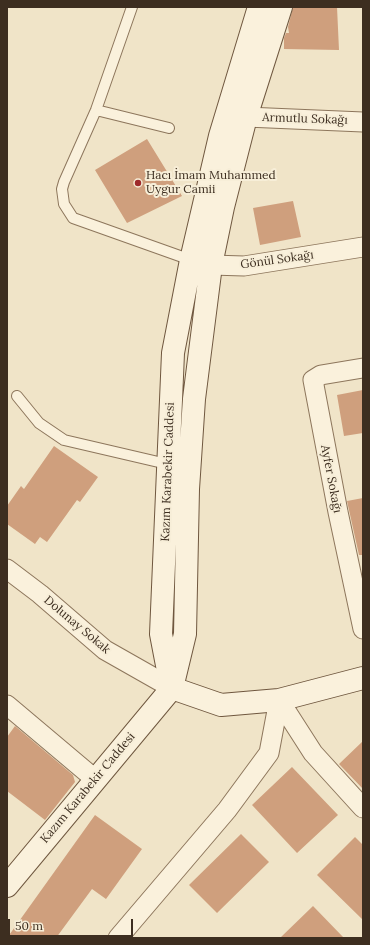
<!DOCTYPE html>
<html>
<head>
<meta charset="utf-8">
<style>
	body { margin:0 }
	#map { position:relative; width:370px; height:945px; overflow:hidden; background:#f0e4c8; font-family:Lora,serif }
	canvas { display:block }
	.frame { position:absolute; inset:0; border:8px solid #3d2e20; pointer-events:none }
	.scale { position:absolute; left:8px; top:919px; width:125px; height:18px; box-sizing:border-box; border:2px solid #3d2e20; border-top:0; padding-left:5px; font-size:12px; line-height:14px; white-space:nowrap; color:#3d2e20; -webkit-text-stroke:3px #f7eed8; paint-order:stroke }
</style>
</head>
<body>
<div id="map">
<canvas width="370" height="945"></canvas>
<div class="frame"></div>
<div class="scale">50 m</div>
</div>
<script>
const g = document.querySelector('canvas').getContext('2d');
g.lineJoin = 'round';
function fillPath(path, color) { g.fillStyle = color; g.fill(path, 'evenodd'); }
function stroke(path, color, width, dash) { g.strokeStyle = color; g.lineWidth = width; g.lineCap = dash ? 'butt' : 'round'; g.setLineDash(dash || []); g.stroke(path); }
function write(font, color, halo, rows, align = 'center') {
  g.font = font + ' Lora,serif'; g.lineWidth = 4; g.setLineDash([]); g.textBaseline = 'middle'; g.strokeStyle = halo; g.fillStyle = color; for (const [text, x, y, turn = 0] of rows) {
    g.save(); g.translate(x, y); g.rotate((+turn || 0) * Math.PI / 180); g.textAlign = isNaN(turn) ? turn : align; if (halo) g.strokeText(text, 0, 0); g.fillText(text, 0, 0); g.restore();
  }
}
fillPath(new Path2D(`
	M 293,7 L 337,7 L 339,50 L 284,49 L 284,38 L 286,33 L 289,33 L 288,27 Z
	M 147,139 L 182,196 L 127,223 L 95,170 Z
	M 293,201 L 301,237 L 260,245 L 253,208 Z
	M 363,390 L 363,433 L 344,436 L 337,395 Z
	M 54,446 L 98,477 L 80,502 L 77,500 L 47,542 L 40,537 L 35,544 L 7,524 L 7,506 L 21,486 L 24,489 Z
	M 363,498 L 363,555 L 359,555 L 347,501 Z
	M 15,726 L 73,775 L 75,782 L 45,820 L 7,791 L 7,737 Z
	M 363,741 L 363,789 L 339,764 Z
	M 292,767 L 338,815 L 297,853 L 252,805 Z
	M 95,815 L 142,849 L 106,899 L 92,889 L 56,938 L 7,938 Z
	M 241,834 L 269,862 L 217,913 L 189,885 Z
	M 355,837 L 363,845 L 363,920 L 317,875 Z
	M 313,906 L 344,938 L 280,938 Z`), '#cf9f7d');
const lane = new Path2D(`
	M 132,7 L 96,110 L 64,182 L 62,189 L 64,204 L 73,218 L 191,260
	M 96,110 L 169,128
	M 17,396 L 39,423 L 64,440 L 167,464`);
const street = new Path2D(`
	M 246,117 L 363,122
	M 196,261 L 211,265 L 244,266 L 363,247
	M 363,368 L 321,375 L 313,380 L 338,512 L 363,629
	M 7,569 L 40,594 L 105,650 L 172,688
	M 279,700 L 313,753 L 363,808
	M 7,705 L 96,780
	M 118,938 L 227,810 L 269,753 L 279,700`);
const secondary = new Path2D(`
	M 170,681 L 161,634 L 173,353 L 191,260 L 220,136 L 259,7
	M 172,688 L 221,705 L 279,700 L 363,678
	M 7,886 L 172,688 L 185,634 L 188,489 L 194,399 L 211,265 L 223,207 L 246,117 L 281,7`);
stroke(lane, '#8d765c', 12);
stroke(street, '#8d765c', 21);
stroke(secondary, '#6f573f', 24);
stroke(lane, '#faf1dc', 10);
stroke(street, '#faf1dc', 19);
stroke(secondary, '#faf1dc', 22);
for (const [x, y, r, color] of [
	[138,183,4,"#9e2a2b"]
]) { const dot = new Path2D(); dot.arc(x, y, r, 0, 2 * Math.PI); g.fillStyle = color; g.fill(dot); stroke(dot, '#f7eed8', 1.5); }
write('12px', '#3d2e20', '#f7eed8', [
	["Armutlu Sokağı",305,119,2],
	["Gönül Sokağı",277,260,-8],
	["Kazım Karabekir Caddesi",168,472,-88],
	["Ayfer Sokağı",331,479,79],
	["Dolunay Sokak",77,625,40],
	["Kazım Karabekir Caddesi",88,788,-50]
]);
write('12px', '#3d2e20', '#f7eed8', [
	["Hacı İmam Muhammed",146,176],
	["Uygur Camii",146,190]
], 'left');
</script>
</body>
</html>
